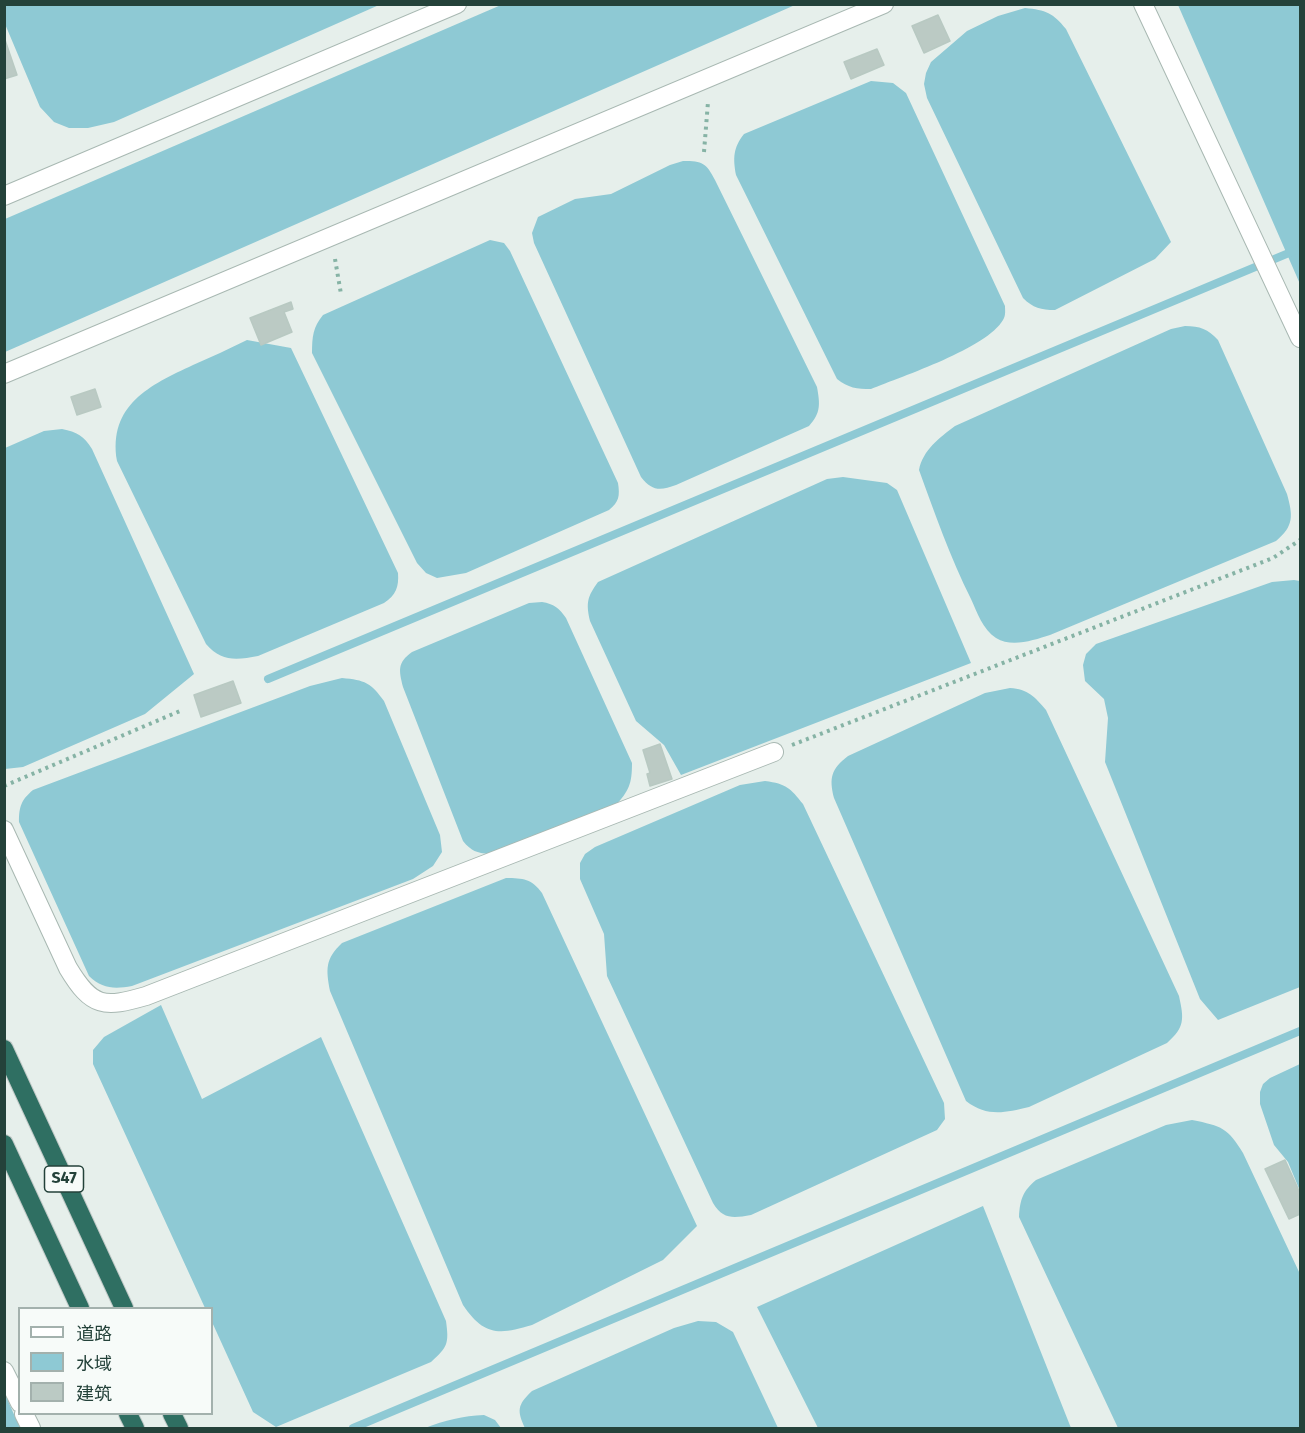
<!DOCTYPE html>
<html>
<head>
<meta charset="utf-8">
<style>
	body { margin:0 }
	#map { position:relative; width:1305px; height:1433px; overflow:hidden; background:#e6efeb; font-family:"Fira Sans","Noto Sans SC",sans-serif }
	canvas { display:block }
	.frame { position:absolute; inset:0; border:6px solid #24423a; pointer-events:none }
	.legend { position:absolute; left:18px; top:1307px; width:195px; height:108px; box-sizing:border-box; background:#f7fbf9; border:2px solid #a3b1ad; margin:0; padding:8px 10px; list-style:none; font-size:18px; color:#24423a }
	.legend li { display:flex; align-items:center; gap:12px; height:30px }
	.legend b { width:30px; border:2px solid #a3b1ad }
</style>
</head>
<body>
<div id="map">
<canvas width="1305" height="1433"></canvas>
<div class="frame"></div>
<ul class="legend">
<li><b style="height:8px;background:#fff"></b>道路</li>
<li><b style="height:16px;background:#8ec9d4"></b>水域</li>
<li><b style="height:16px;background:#bbcac4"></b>建筑</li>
</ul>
</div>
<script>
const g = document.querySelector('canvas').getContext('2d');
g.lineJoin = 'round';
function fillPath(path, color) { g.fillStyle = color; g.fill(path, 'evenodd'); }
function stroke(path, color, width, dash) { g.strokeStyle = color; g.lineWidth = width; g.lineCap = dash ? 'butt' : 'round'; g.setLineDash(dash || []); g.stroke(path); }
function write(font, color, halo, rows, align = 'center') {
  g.font = font + ' "Fira Sans",sans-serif'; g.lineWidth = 5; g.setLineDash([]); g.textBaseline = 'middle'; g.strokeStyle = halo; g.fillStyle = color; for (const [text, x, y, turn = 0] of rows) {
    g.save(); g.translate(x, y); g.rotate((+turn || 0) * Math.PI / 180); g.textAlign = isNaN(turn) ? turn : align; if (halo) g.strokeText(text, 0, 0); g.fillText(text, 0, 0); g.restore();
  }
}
fillPath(new Path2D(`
	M 4,5 L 5,4 L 379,5 L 114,122 L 88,128 L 69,128 L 54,122 L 40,107 L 5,24 Z
	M 501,5 L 795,5 L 5,352 L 5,219 Z
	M 1178,5 L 1300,5 L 1300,284 Z
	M 1025,8 C 1046,10 1053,13 1066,29 L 1171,242 L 1155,259 L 1055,310 C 1041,310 1033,308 1023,298 L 927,98 L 924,84 L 926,73 L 931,62 L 967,31 L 998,16 Z
	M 871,81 L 893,83 L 906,93 L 1005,306 C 1005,311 1006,315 1003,320 C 987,348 903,376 871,389 C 857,389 848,388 837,379 L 736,175 C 733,158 733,148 744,134 Z
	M 683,161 C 703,161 706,163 715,180 L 817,387 C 820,404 821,413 809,426 L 676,485 C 660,491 652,491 641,477 L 534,243 L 532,233 L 538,217 L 575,199 L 611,194 L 670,165 Z
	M 490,240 L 504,243 L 510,251 L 618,483 C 620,496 619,502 609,510 L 466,573 L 437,578 L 426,573 L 417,563 L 312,353 C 312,337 313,327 323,315 Z
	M 1185,326 C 1200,326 1208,329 1218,340 L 1287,494 C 1293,516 1294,526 1276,541 L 1050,635 C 1034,640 1012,648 996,638 C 983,630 977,612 971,599 C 950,557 935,514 919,470 C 923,450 939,438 955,426 L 1171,329 Z
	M 247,340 L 291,348 L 398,573 C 399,587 396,595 384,603 L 258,656 C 237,660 221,662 206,644 L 117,461 C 108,405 150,385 193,365 C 211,357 229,349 247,340 Z
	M 62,429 C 77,432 84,436 92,449 L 194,674 L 145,714 L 23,767 L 5,769 L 5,448 L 44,431 Z
	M 843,477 L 887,483 L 897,490 L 971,663 L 681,775 L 664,745 L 636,721 L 590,621 C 586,603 587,597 598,582 L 827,479 Z
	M 1294,580 L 1300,581 L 1300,987 L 1218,1020 L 1200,999 L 1105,762 L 1108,718 L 1104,699 L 1085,681 L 1083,665 L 1086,654 L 1096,644 L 1272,582 Z
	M 542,602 C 554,604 559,608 566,618 L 632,763 C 632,784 629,791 615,806 L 489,854 C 477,853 471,851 463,841 L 403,687 C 399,670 397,663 412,652 L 529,603 Z
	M 342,678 C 365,680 371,683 384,701 L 440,835 L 442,852 L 433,866 L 413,879 L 132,986 C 115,989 102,989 89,976 L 19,822 C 19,807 21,800 33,790 L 310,686 Z
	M 1010,688 C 1028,689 1035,697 1046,710 L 1179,996 C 1184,1019 1185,1027 1167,1043 L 1029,1107 C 1004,1113 987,1117 966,1101 L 834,798 C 829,778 831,769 848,756 L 985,693 Z
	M 765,781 C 787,784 790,788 803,804 L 944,1103 L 945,1119 L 937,1130 L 751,1215 C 734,1218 723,1220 713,1203 L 607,976 L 604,934 L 580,879 L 580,863 L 585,854 L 595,847 L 740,785 Z
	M 506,878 C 523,878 532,879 542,893 L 697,1226 L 663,1260 L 532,1325 C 499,1335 484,1336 463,1305 L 330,991 C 326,969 325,959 342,943 Z
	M 161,1005 L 202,1099 L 321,1037 L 446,1321 C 449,1343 448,1347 431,1362 L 276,1427 L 253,1412 L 212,1322 L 212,1308 L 205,1308 L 93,1064 L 93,1050 L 104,1037 Z
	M 1300,1064 L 1300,1191 L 1288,1162 L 1274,1145 L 1260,1104 L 1260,1092 L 1263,1084 L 1270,1078 Z
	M 1192,1120 C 1222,1126 1228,1128 1243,1153 L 1300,1274 L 1300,1428 L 1118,1428 L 1019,1217 C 1020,1199 1023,1191 1036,1180 L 1166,1125 Z
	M 983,1206 L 1071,1428 L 818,1428 L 757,1307 Z
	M 698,1321 L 716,1322 L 733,1332 L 778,1428 L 525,1428 C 517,1411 517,1405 532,1391 L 674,1328 Z
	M 4,1394 L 5,1394 L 20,1428 L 5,1428 Z
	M 484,1415 L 495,1420 L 501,1428 L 425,1428 C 445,1420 463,1416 484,1415 Z`), '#8ec9d4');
stroke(new Path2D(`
	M 268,679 L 1296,250
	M 353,1428 L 1300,1031`), '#8ec9d4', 8);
const building = new Path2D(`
	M 938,15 L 950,41 L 924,53 L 912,26 Z
	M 4,37 L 17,75 L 4,79 Z
	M 877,49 L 884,65 L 851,79 L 844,62 Z
	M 291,302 L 293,309 L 284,312 L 292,332 L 261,345 L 250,318 Z
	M 95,389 L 101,407 L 77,415 L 71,397 Z
	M 233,681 L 241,703 L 201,717 L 194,695 Z
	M 660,744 L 672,779 L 650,786 L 647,774 L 650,773 L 643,750 Z
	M 1285,1160 L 1300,1193 L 1300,1214 L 1289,1219 L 1265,1169 Z`);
fillPath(building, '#bbcac4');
stroke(building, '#b8c9c2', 1.5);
const minor = new Path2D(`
	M 1143,4 L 1300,338
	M 4,196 L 457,4
	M 4,374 L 884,4
	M 4,830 L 68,968 C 92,1008 104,1008 146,996 L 774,752
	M 4,1371 L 20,1403
	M 24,1414 L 31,1428`);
const motorway = new Path2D(`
	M 4,1049 L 124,1308
	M 4,1144 L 80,1308
	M 128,1414 L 135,1428
	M 172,1414 L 179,1428`);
stroke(minor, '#a8b8b2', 20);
stroke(motorway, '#c2cac8', 20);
stroke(new Path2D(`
	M 704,152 L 708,102
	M 335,259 L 341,294
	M 792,745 L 1273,558 L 1300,540
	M 4,786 L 180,711`), '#86b3a5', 4, [3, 4.5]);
stroke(minor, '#fff', 18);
stroke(motorway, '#2f6f62', 18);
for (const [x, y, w] of [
	[64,1179,39]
]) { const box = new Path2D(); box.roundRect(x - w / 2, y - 13, w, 26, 4.5); g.fillStyle = '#f7fbf9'; g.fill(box); stroke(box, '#24423a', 1.5); }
write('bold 16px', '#24423a', null, [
	["S47",64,1179]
]);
</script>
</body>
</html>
